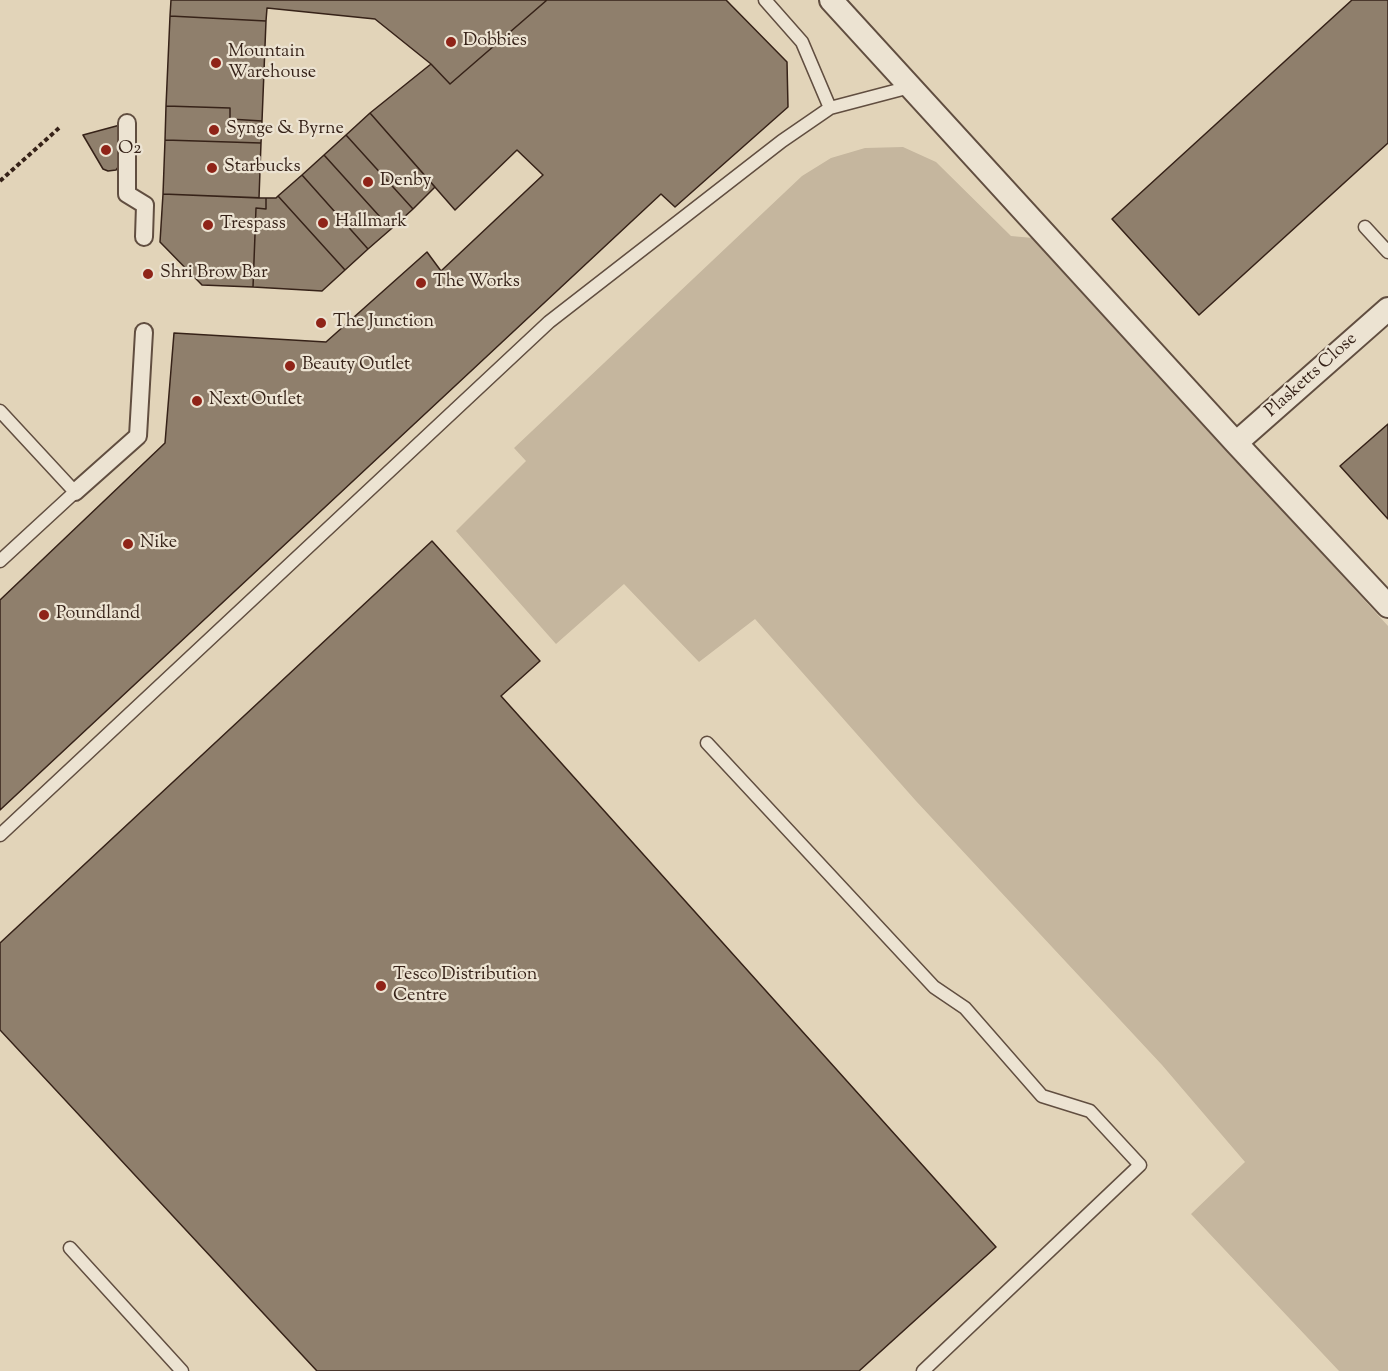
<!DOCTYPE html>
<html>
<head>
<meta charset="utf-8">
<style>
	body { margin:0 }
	canvas { display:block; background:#e2d4b9 }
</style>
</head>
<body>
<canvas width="1388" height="1371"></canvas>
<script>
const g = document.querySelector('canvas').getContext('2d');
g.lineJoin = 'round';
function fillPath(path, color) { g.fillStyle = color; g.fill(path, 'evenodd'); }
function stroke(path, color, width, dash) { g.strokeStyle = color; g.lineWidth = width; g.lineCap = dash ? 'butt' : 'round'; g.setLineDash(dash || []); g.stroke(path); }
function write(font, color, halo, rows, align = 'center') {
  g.font = font + ' "Sorts Mill Goudy",serif'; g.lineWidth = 4.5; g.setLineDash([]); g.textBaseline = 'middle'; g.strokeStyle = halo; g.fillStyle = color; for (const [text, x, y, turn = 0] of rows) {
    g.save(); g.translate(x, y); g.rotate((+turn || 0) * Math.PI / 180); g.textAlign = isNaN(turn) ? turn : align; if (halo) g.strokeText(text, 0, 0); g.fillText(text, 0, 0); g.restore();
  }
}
fillPath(new Path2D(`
	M 903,147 L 936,162 L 1011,236 L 1033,238 L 1388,626 L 1388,1371 L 1339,1371 L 1191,1214 L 1245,1162 L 1162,1065 L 916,801 L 755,619 L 699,662 L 624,584 L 556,644 L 456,531 L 526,461 L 514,448 L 802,176 L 831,158 L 865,148 Z`), '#c5b69e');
const building = new Path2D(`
	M 171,0 L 547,0 L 450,84 L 431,64 L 375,19 L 267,8 L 266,21 L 170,16 Z
	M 547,0 L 726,0 L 787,62 L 788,107 L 675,207 L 661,194 L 0,810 L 0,600 L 165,443 L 174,333 L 326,342 L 427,252 L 441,271 L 543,175 L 517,150 L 455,210 L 370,113 L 431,64 L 450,84 Z
	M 1352,0 L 1388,0 L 1388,143 L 1199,315 L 1112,219 Z
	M 170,16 L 266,21 L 262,121 L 230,119 L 230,108 L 166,106 Z
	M 166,106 L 230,108 L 230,119 L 262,121 L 261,143 L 165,140 Z
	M 370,113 L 435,187 L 413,209 L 346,135 Z
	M 120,125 L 119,166 L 116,170 L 108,171 L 103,169 L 83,135 Z
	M 346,135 L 413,209 L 391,229 L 324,155 Z
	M 165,140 L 261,143 L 259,198 L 163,194 Z
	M 324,155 L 391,229 L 368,249 L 302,175 Z
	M 302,175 L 368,249 L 345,270 L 278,196 Z
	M 163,194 L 266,198 L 266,209 L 256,208 L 253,287 L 202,285 L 160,242 Z
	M 278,196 L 345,270 L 322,291 L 253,287 L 256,208 L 266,209 L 266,198 L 276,198 Z
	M 1388,424 L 1388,519 L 1340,466 Z
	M 432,541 L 540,661 L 501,696 L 996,1247 L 859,1371 L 317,1371 L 0,1030 L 0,943 Z`);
fillPath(building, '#8f7f6c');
stroke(building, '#362218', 1.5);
const service = new Path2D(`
	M 765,0 L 802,42 L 830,108
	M 1365,227 L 1388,252
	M 0,411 L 75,492 L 0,561
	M 707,743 L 934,987 L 965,1008 L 1042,1096 L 1090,1111 L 1140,1165 L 923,1371
	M 0,835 L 549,322 L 782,141 L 830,108 L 910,87
	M 70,1248 L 182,1371`);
const pedestrian = new Path2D(`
	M 127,123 L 127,194 L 145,205 L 144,237
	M 75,492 L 138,436 L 144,332`);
const minor = new Path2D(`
	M 831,0 L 1236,443 L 1388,606
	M 1236,443 L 1388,309`);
stroke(service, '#614e40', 15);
stroke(pedestrian, '#614e40', 20);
stroke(minor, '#614e40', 26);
stroke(new Path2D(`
	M 0,181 L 59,128`), '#362218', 4, [4.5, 3]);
stroke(service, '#ece3d2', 12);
stroke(pedestrian, '#ece3d2', 16);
stroke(minor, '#ece3d2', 22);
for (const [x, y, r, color] of [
	[451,42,6,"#8f2418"],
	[216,63,6,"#8f2418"],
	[214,130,6,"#8f2418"],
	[106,150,6,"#8f2418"],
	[212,168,6,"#8f2418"],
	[368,182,6,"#8f2418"],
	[323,223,6,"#8f2418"],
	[208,225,6,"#8f2418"],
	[148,274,6,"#8f2418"],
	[421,283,6,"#8f2418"],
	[321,323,6,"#8f2418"],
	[290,366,6,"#8f2418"],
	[197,401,6,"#8f2418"],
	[128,544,6,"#8f2418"],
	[44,615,6,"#8f2418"],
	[381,986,6,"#8f2418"]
]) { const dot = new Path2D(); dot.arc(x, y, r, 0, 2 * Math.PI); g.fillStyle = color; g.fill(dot); stroke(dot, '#ece3d2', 2); }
write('18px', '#362218', '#ece3d2', [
	["Dobbies",463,42],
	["Mountain",228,53],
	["Warehouse",228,74],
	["Synge & Byrne",226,130],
	["O2",118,150],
	["Starbucks",224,168],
	["Denby",380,182],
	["Hallmark",335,223],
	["Trespass",220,225],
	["Shri Brow Bar",160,274],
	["The Works",433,283],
	["The Junction",333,323],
	["Beauty Outlet",302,366],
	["Next Outlet",209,401],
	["Nike",140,544],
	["Poundland",56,615],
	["Tesco Distribution",393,976],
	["Centre",393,997]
], 'left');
write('18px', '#362218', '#ece3d2', [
	["Plasketts Close",1312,376,-42]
]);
</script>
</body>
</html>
